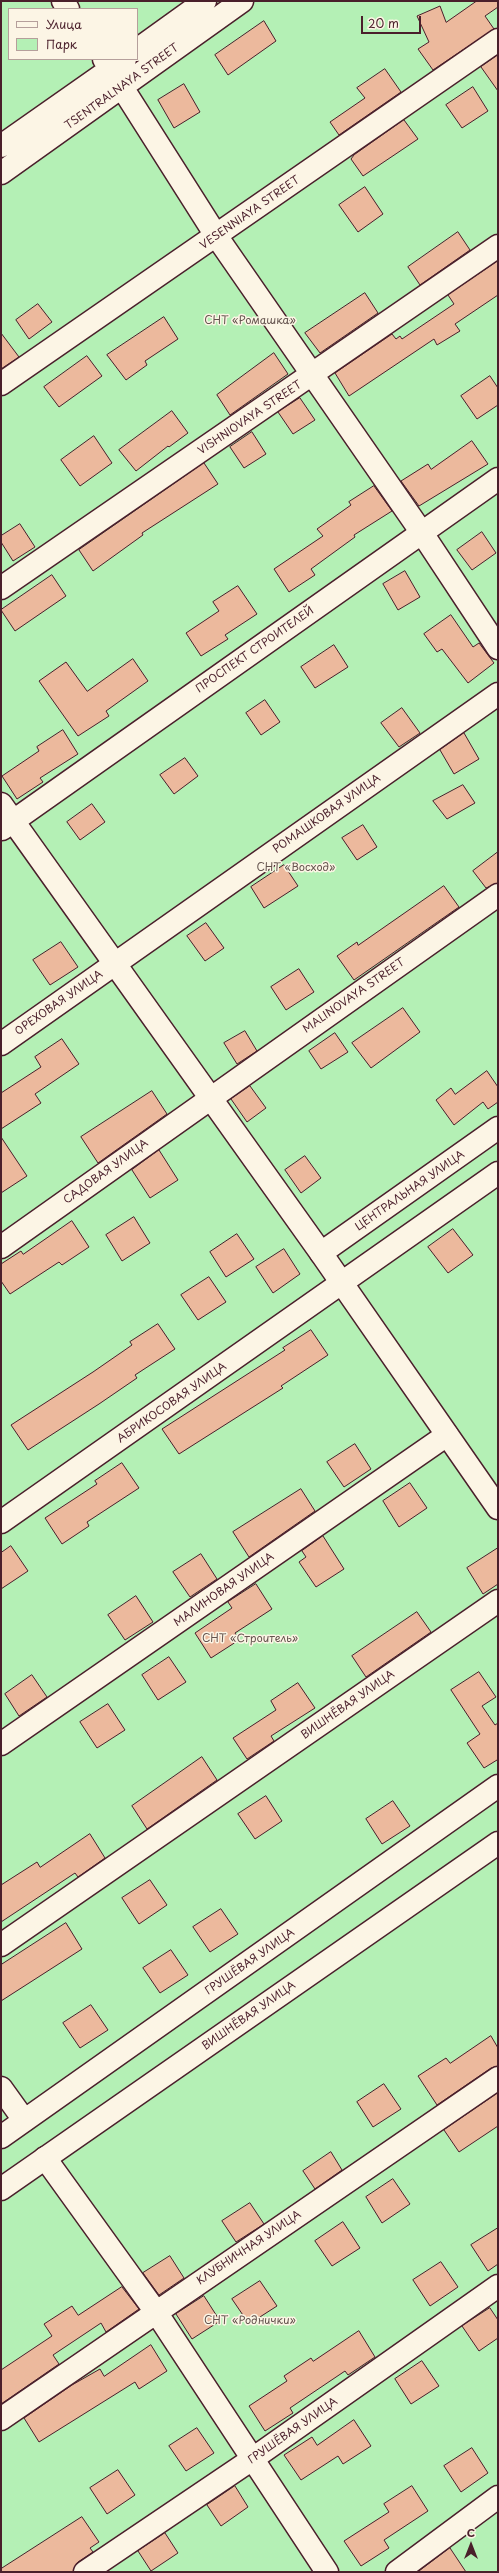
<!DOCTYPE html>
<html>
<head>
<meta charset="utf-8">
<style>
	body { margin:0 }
	#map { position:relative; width:499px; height:2573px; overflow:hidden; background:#fcf5e5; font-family:"Playpen Sans",sans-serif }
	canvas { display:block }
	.frame { position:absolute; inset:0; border:2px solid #4a1f2b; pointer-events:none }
	.legend { position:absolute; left:8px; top:8px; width:130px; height:52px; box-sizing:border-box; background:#fcf5e5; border:1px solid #b59f9b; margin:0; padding:5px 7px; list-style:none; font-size:12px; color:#4a1f2b }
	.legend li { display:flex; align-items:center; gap:8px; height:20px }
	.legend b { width:20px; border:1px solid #b59f9b }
	.north { position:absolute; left:451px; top:2525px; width:40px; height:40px; -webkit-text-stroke:3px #fcf5e5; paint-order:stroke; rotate:0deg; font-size:11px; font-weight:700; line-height:16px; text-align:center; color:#4a1f2b }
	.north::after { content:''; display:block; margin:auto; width:14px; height:18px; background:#4a1f2b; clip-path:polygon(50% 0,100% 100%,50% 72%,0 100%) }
	.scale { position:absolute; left:361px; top:16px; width:60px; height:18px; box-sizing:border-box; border:2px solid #4a1f2b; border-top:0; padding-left:5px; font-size:12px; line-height:14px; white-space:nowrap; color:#4a1f2b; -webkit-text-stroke:3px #fcf5e5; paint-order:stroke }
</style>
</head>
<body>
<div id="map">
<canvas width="499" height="2573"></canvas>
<div class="frame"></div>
<ul class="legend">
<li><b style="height:5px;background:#fcf5e5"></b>Улица</li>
<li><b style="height:11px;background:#b4f0b5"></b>Парк</li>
</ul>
<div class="north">С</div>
<div class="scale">20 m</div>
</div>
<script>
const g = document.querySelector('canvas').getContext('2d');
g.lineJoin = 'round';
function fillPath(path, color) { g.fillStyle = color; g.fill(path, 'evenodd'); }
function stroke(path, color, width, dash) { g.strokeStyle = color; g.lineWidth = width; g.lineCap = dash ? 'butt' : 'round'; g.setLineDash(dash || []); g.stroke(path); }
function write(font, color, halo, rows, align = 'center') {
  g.font = font + ' "Playpen Sans",sans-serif'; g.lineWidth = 3; g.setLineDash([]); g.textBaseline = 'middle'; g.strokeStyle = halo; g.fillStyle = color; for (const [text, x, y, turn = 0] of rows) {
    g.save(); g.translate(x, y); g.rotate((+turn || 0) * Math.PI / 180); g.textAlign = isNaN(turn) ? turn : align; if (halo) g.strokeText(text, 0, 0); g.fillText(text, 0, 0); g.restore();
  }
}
fillPath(new Path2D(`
	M 1,1 L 498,1 L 498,2572 L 1,2572 ZM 9,9 L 137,9 L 137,59 L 9,59 Z`), '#b4f0b5');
const building = new Path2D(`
	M 477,1 L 498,1 L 498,7 L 485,16 L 494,29 L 433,70 L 418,49 L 429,42 L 417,16 L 440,6 L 446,22 Z
	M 264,21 L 276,41 L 228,75 L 215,55 Z
	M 498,55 L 498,91 L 481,67 Z
	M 385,69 L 401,92 L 339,135 L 330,122 L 365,98 L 357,88 Z
	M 184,84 L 200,112 L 174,128 L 158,100 Z
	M 473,87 L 488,111 L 462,128 L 446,105 Z
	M 404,120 L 418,139 L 363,176 L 351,159 L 354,155 Z
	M 365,187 L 383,214 L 358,232 L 339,205 Z
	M 458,232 L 470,250 L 420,285 L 408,267 Z
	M 498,261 L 498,295 L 455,324 L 460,331 L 437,345 L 434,339 L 349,396 L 335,373 L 392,334 L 396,339 L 400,336 L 402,339 L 454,304 L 448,295 Z
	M 365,293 L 378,313 L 320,353 L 305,333 Z
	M 38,304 L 52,322 L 29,339 L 16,320 Z
	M 164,317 L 178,339 L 145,361 L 147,365 L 126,380 L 107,355 Z
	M 1,333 L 19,357 L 1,369 Z
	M 274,353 L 288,374 L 230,415 L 217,395 Z
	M 87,356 L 102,376 L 59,407 L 44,387 Z
	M 490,376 L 498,388 L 498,405 L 477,419 L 461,396 Z
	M 300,398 L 315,420 L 293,434 L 278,412 Z
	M 172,411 L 188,433 L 169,447 L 168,446 L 136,471 L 119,450 Z
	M 252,432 L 266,454 L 244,468 L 230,447 Z
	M 94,436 L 112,463 L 80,486 L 61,460 Z
	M 472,441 L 488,464 L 419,506 L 401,481 L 428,464 L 431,469 Z
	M 204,463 L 218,484 L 142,533 L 143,535 L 93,571 L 79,550 Z
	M 374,486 L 392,511 L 354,535 L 355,537 L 311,569 L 315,575 L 289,592 L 274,569 L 323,536 L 317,529 L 351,505 L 349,502 Z
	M 20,524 L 35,547 L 13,561 L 1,542 L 1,536 Z
	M 482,532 L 496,553 L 472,570 L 457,550 Z
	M 405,571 L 420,597 L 398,610 L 383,584 Z
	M 52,575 L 66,596 L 15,631 L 1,610 Z
	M 238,586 L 257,614 L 225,635 L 228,639 L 201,656 L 186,633 L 219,611 L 213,602 Z
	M 451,615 L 473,647 L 479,643 L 494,663 L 468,683 L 442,649 L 437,652 L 424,634 Z
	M 334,645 L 348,667 L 315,688 L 301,667 Z
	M 133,659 L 148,681 L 106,711 L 109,716 L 78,736 L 39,681 L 66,662 L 87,691 Z
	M 265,700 L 280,722 L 261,735 L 246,713 Z
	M 402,708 L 420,733 L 399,747 L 381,723 Z
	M 63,730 L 78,754 L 40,778 L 43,782 L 17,799 L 2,776 L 39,751 L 37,747 Z
	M 464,733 L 479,759 L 454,774 L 440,750 Z
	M 185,758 L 198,776 L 174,794 L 160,775 Z
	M 463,785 L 475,803 L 447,819 L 433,801 Z
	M 92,804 L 105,822 L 80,840 L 67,822 Z
	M 363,825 L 377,847 L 357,860 L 342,838 Z
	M 498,852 L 498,883 L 486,888 L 473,871 Z
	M 284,865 L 298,886 L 264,908 L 251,887 Z
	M 444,886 L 459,907 L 354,980 L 337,956 L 357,942 L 358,945 Z
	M 206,923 L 224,948 L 205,961 L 187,936 Z
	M 61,942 L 78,967 L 50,985 L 33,960 Z
	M 299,969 L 314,992 L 286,1010 L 271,987 Z
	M 403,1008 L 420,1032 L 371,1068 L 352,1043 Z
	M 245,1031 L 257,1051 L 237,1064 L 224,1043 Z
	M 335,1033 L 348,1052 L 321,1069 L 309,1051 Z
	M 62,1039 L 79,1064 L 35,1094 L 41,1103 L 1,1129 L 1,1093 L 41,1067 L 35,1057 Z
	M 487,1071 L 498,1087 L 498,1102 L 488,1109 L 483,1102 L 454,1125 L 436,1100 L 451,1088 L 455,1094 Z
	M 250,1086 L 266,1108 L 247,1122 L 231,1099 Z
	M 152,1091 L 167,1114 L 98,1163 L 81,1137 Z
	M 1,1137 L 27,1176 L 1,1193 Z
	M 159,1150 L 178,1180 L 150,1198 L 132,1170 Z
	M 305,1156 L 321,1178 L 301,1193 L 285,1170 Z
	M 134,1217 L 150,1243 L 122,1261 L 106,1235 Z
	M 72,1221 L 89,1247 L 62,1265 L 59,1262 L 10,1294 L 1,1281 L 1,1264 L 21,1251 L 23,1254 Z
	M 453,1229 L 473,1255 L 448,1273 L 428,1247 Z
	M 237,1234 L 254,1259 L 226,1277 L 210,1252 Z
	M 284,1249 L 300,1274 L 273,1293 L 256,1267 Z
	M 209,1277 L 226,1302 L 198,1320 L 181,1295 Z
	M 158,1324 L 175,1349 L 135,1375 L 137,1378 L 99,1404 L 28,1450 L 11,1425 L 93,1372 L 132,1345 L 130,1342 Z
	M 311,1330 L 328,1355 L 281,1386 L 283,1388 L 179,1454 L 162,1429 L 285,1350 L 283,1348 Z
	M 355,1444 L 371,1469 L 344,1487 L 327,1462 Z
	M 122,1463 L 139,1488 L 87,1522 L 89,1526 L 62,1544 L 45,1518 L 97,1484 L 95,1481 Z
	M 410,1483 L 427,1508 L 399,1527 L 383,1501 Z
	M 301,1489 L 315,1511 L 249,1557 L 233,1532 Z
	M 323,1536 L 344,1569 L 316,1587 L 299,1562 L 306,1557 L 302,1551 Z
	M 11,1546 L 28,1571 L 1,1589 L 1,1553 Z
	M 498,1548 L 498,1584 L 483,1594 L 467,1568 Z
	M 201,1554 L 217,1579 L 190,1597 L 173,1572 Z
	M 256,1584 L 272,1609 L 235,1633 L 239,1640 L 211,1658 L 195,1633 L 232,1608 L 228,1602 Z
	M 136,1596 L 153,1622 L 125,1640 L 108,1615 Z
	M 417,1612 L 431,1632 L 366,1677 L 352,1656 Z
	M 169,1657 L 186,1682 L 158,1700 L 142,1675 Z
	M 479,1672 L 496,1697 L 482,1706 L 495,1725 L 498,1723 L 498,1762 L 497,1760 L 484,1768 L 467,1743 L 480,1734 L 451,1690 Z
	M 32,1675 L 47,1697 L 19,1716 L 5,1694 Z
	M 298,1683 L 315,1708 L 271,1736 L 274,1741 L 247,1759 L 233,1738 L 276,1710 L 271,1701 Z
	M 108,1704 L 125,1730 L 97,1748 L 80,1722 Z
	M 202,1757 L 217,1780 L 147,1829 L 132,1806 Z
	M 266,1796 L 282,1821 L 255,1839 L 238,1814 Z
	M 393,1801 L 410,1826 L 382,1844 L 366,1819 Z
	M 90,1834 L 105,1858 L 78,1877 L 75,1873 L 1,1922 L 1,1885 L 37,1862 L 40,1867 Z
	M 150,1880 L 167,1905 L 139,1924 L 122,1898 Z
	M 221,1909 L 238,1934 L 210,1952 L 193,1927 Z
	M 66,1923 L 82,1949 L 1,2001 L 1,1965 Z
	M 171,1950 L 188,1975 L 160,1993 L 143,1968 Z
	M 91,2005 L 108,2030 L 80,2048 L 63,2023 Z
	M 491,2036 L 498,2048 L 498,2066 L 491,2068 L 437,2105 L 418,2076 L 446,2058 L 450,2063 Z
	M 384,2084 L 401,2109 L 373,2127 L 357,2102 Z
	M 498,2093 L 498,2126 L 459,2152 L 444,2130 Z
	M 331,2152 L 342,2170 L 315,2189 L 303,2171 Z
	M 393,2179 L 410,2204 L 382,2223 L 366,2197 Z
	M 250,2203 L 264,2224 L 236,2242 L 222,2221 Z
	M 343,2222 L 360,2248 L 332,2266 L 315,2241 Z
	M 498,2228 L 498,2264 L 488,2271 L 471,2245 Z
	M 170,2256 L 184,2278 L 159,2295 L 143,2273 Z
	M 441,2262 L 458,2287 L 430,2306 L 413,2280 Z
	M 260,2281 L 277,2306 L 249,2324 L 232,2299 Z
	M 122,2287 L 139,2309 L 106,2332 L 101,2323 L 53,2355 L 59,2364 L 1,2404 L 1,2370 L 52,2336 L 44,2324 L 72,2306 L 78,2315 Z
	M 204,2296 L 220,2321 L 192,2339 L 176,2314 Z
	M 490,2308 L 498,2320 L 498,2338 L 479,2351 L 462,2326 Z
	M 359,2331 L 375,2357 L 348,2375 L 345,2371 L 290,2408 L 293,2413 L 265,2431 L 249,2406 L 287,2381 L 284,2376 L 311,2358 L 313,2361 Z
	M 151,2345 L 167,2371 L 139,2389 L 135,2382 L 39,2442 L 24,2418 L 72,2385 L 100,2369 L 104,2376 Z
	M 422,2361 L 439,2386 L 411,2404 L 395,2379 Z
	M 354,2420 L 371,2446 L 343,2464 L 338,2456 L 301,2480 L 284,2455 L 312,2437 L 317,2445 Z
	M 197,2428 L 214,2453 L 186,2471 L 169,2446 Z
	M 472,2448 L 488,2473 L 461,2492 L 444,2466 Z
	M 118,2470 L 135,2495 L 107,2514 L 90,2488 Z
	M 235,2486 L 248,2507 L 221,2526 L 207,2505 Z
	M 412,2486 L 428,2511 L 384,2540 L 389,2548 L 361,2566 L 344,2541 L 389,2512 L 384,2504 Z
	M 82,2517 L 99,2542 L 90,2548 L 93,2552 L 78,2562 L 73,2572 L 1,2572 L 1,2569 Z
	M 165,2533 L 178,2553 L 151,2571 L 138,2551 Z
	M 450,2548 L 466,2572 L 418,2572 Z`);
fillPath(building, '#ecb99d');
stroke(building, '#4a1f2b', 1);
const minor = new Path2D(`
	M 63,1 L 68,9
	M 137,50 L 205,1
	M 104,59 L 217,237 L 422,533 L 498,648
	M 1,146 L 125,59
	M 1,173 L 242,1
	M 1,384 L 498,40
	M 1,588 L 498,246
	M 1,1044 L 498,694
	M 1,1247 L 498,895
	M 321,1253 L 498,1128
	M 1,1522 L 498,1173
	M 1,1744 L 447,1435
	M 1,1945 L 498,1601
	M 1,2137 L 498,1786
	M 45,2158 L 156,2312 L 327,2572
	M 1,2419 L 498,2078
	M 85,2572 L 251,2460 L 498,2286
	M 397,2572 L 498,2497`);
const tertiary = new Path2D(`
	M 1,804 L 321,1253 L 498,1508
	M 2,829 L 498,479
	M 1,2088 L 24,2120
	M 1,2189 L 498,1843`);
stroke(minor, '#4a1f2b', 25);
stroke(tertiary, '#4a1f2b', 25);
stroke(minor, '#fcf5e5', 22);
stroke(tertiary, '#fcf5e5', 22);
write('11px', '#4a1f2b', '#fcf5e5', [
	["TSENTRALNAYA STREET",122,87,-36],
	["VESENNIAYA STREET",250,213,-35],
	["VISHNIOVAYA STREET",250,418,-34],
	["ПРОСПЕКТ СТРОИТЕЛЕЙ",255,650,-35],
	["РОМАШКОВАЯ УЛИЦА",327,814,-35],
	["MALINOVAYA STREET",354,996,-35],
	["ОРЕХОВАЯ УЛИЦА",59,1003,-35],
	["САДОВАЯ УЛИЦА",106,1172,-36],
	["ЦЕНТРАЛЬНАЯ УЛИЦА",410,1191,-35],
	["АБРИКОСОВАЯ УЛИЦА",172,1403,-35],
	["МАЛИНОВАЯ УЛИЦА",224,1590,-35],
	["ВИШНЁВАЯ УЛИЦА",348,1705,-35],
	["ГРУШЁВАЯ УЛИЦА",250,1962,-35],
	["ВИШНЁВАЯ УЛИЦА",249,2016,-35],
	["КЛУБНИЧНАЯ УЛИЦА",249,2248,-34],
	["ГРУШЁВАЯ УЛИЦА",293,2431,-35]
]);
write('11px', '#64534e', '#fcf5e5', [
	["СНТ «Ромашка»",250,321],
	["СНТ «Восход»",296,868],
	["СНТ «Строитель»",250,1639],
	["СНТ «Роднички»",250,2321]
]);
</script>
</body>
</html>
